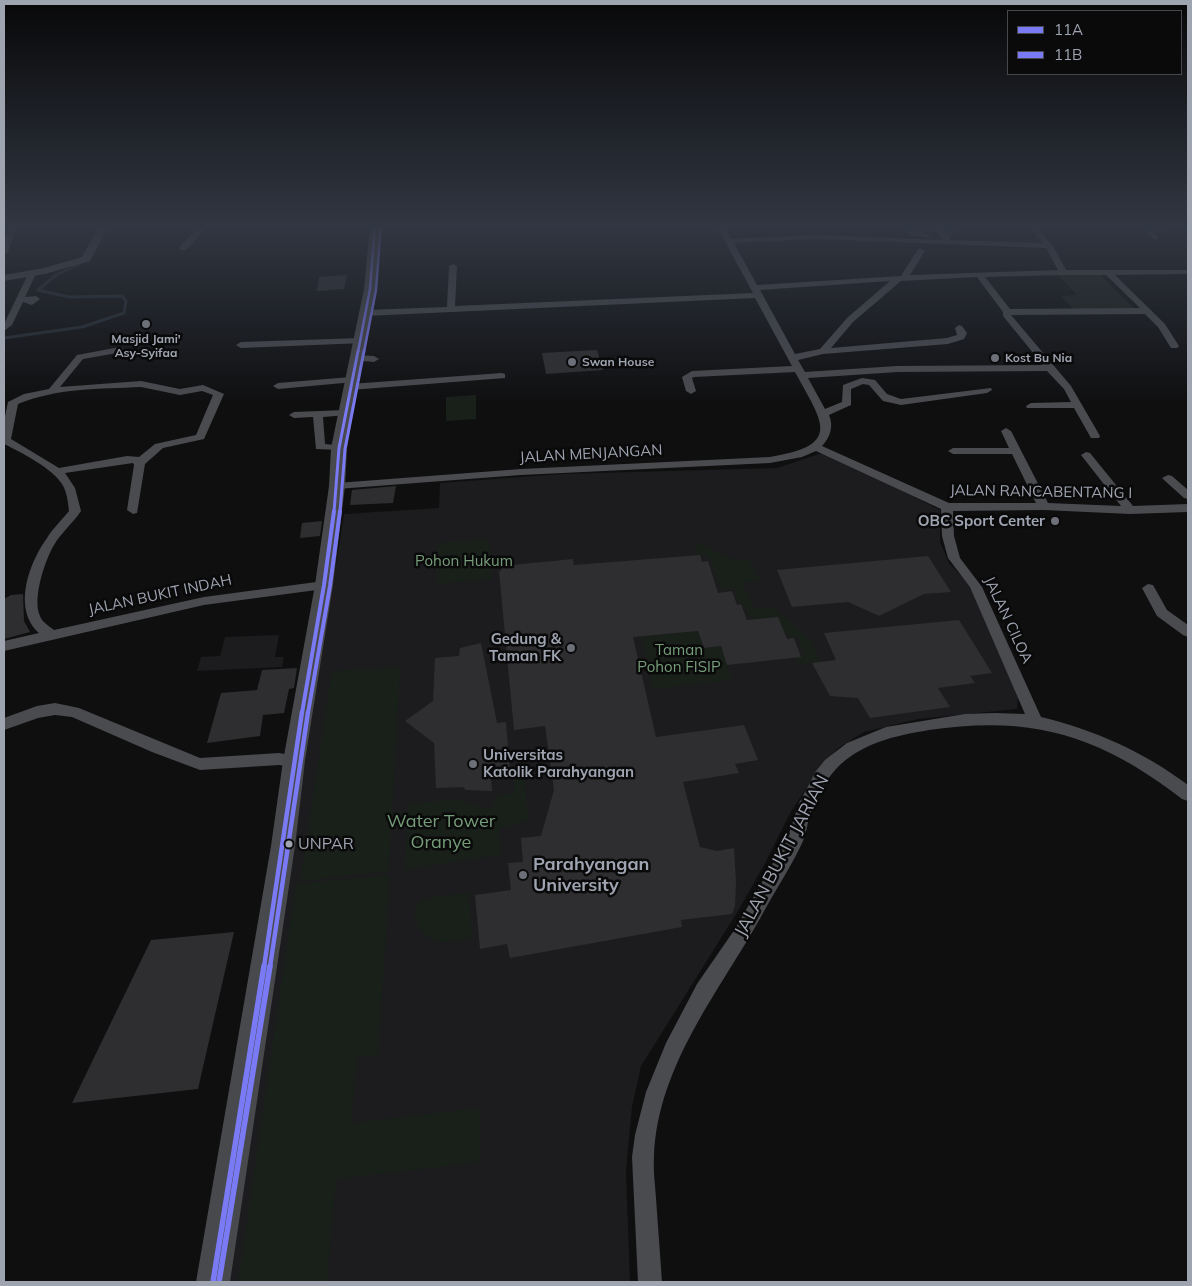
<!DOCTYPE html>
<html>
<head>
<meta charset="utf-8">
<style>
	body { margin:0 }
	#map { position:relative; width:1192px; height:1286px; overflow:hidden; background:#0f0f10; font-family:Mulish,sans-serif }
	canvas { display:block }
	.frame { position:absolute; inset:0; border:5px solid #9fa4b1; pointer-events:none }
	.legend { position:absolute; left:1007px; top:10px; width:175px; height:65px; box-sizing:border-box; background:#0a0a0b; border:1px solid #46484d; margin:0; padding:6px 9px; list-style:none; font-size:15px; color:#9fa4b1 }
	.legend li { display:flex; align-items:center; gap:10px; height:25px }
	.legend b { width:25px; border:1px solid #46484d }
</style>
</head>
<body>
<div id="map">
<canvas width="1192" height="1286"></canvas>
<div class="frame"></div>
<ul class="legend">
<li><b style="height:6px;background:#7a7af5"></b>11A</li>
<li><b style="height:6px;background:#7a7af5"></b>11B</li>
</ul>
</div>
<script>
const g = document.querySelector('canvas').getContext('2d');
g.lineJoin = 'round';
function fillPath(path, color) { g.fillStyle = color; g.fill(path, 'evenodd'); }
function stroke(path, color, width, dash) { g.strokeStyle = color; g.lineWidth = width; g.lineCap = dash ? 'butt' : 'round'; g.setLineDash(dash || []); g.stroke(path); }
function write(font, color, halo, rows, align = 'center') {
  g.font = font + ' Mulish,sans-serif'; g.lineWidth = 5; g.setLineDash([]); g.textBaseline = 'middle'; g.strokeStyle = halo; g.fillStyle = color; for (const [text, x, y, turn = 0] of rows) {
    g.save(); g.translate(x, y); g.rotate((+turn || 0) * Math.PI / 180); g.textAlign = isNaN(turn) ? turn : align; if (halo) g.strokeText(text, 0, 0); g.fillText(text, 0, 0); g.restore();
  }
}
fillPath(new Path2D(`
	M 825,452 L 940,510 L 940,542 L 949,563 L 970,585 L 1018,696 L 1017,709 L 918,719 L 864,732 L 837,749 L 810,782 L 789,815 L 764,865 L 738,911 L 641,1066 L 632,1107 L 626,1171 L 630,1282 L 223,1282 L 344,514 L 439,508 L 440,483 L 562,474 L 777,468 Z
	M 279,635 L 275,657 L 284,657 L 282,667 L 197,671 L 201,657 L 220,656 L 225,637 Z`), '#1c1c1e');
fillPath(new Path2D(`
	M 1058,275 L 1100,275 L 1135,309 L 1074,310 L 1061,296 L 1077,295 Z
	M 476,395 L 476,419 L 446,421 L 446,397 Z
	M 489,539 L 492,579 L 437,584 L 437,543 Z
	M 700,544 L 731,559 L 749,560 L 760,580 L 741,583 L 755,609 L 770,607 L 788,619 L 811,640 L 821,662 L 799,664 L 795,657 L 804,656 L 797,637 L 790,638 L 775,617 L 751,619 L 743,604 L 740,604 L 734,589 L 721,589 L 709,558 L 699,553 L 695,546 Z
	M 698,631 L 704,648 L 721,646 L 732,680 L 653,689 L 641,637 Z
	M 400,667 L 389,871 L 300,881 L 332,671 Z
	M 524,766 L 528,821 L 499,829 L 501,855 L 405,869 L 408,804 L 456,799 L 491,810 L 495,796 L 514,793 L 514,768 Z
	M 390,875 L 378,1055 L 357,1057 L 351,1123 L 479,1108 L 480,1162 L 336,1179 L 327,1282 L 238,1282 L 296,884 Z
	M 469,893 L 472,938 C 460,939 445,945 434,940 C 418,934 404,906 426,899 C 439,895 455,895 469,893 Z`), '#19201a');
stroke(new Path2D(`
	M 4,338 L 82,327 L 124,313 L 126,301 L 122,296 L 69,297 L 38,290 L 56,275 L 80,264 L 83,258`), '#252c32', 3);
fillPath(new Path2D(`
	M 347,275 L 344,289 L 317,291 L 319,277 Z
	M 597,350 L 603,370 L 546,374 L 542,353 Z
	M 396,486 L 393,503 L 350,505 L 352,490 Z
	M 322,521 L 320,536 L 300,538 L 302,523 Z
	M 700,555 L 702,562 L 708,561 L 718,593 L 732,591 L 737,605 L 741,604 L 747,620 L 778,617 L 787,639 L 794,638 L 801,657 L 727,665 L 721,646 L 704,648 L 698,631 L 633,637 L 656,737 L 744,725 L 758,760 L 735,764 L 739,773 L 683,782 L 700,847 L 717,851 L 734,848 L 736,882 L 735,906 L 732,914 L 681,920 L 682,927 L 510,958 L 507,944 L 480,949 L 475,895 L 511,890 L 508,863 L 523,862 L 521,838 L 541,836 L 554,790 L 545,726 L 514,730 L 499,571 L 501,571 L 501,566 L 573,559 L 574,565 Z
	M 928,556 L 951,592 L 924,594 L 879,616 L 848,602 L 792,607 L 777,570 Z
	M 23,594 L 24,621 L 30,632 L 4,639 L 4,599 L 11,595 Z
	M 959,620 L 992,673 L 970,676 L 975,683 L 938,688 L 950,707 L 870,718 L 858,698 L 830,696 L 812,663 L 836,660 L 824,633 Z
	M 481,643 L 497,723 L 506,722 L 510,771 L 491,774 L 492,791 L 466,790 L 463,787 L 436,788 L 434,743 L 405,721 L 433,701 L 435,658 L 459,656 L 460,648 Z
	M 297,668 L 294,688 L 289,689 L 284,713 L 263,715 L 260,736 L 207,743 L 221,693 L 257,690 L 262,670 Z
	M 234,932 L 198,1089 L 72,1103 L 151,940 Z`), '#2e2e30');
fillPath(new Path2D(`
	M 9,225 L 17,225 L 8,252 L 4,254 L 4,241 Z
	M 201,225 L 209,225 L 186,250 L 180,250 L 180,246 Z
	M 716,225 L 724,225 L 731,239 L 815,235 L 943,240 L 930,225 L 938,225 L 945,232 L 953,225 L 961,225 L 949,237 L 951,240 L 1043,243 L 1028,225 L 1036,225 L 1053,246 L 1066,270 L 1188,270 L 1188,274 L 1115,275 L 1165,324 L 1179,346 L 1177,348 L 1171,348 L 1158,327 L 1145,314 L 1011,315 L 1071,386 L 1100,436 L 1099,438 L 1091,438 L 1074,408 L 1027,408 L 1026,406 L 1031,403 L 1071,402 L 1064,389 L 1047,371 L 897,372 L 808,378 L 825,409 L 842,402 L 843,385 L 862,378 L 875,380 L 887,394 L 901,399 L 991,388 L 992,390 L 987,393 L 901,405 L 883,401 L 869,385 L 863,384 L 851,389 L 851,405 L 829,415 C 834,426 830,438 822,446 L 949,503 L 1036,503 L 1012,454 L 953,454 L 948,451 L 953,448 L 1009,448 L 1001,431 L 1006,428 L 1011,431 L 1048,503 L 1121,506 L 1081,455 L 1086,452 L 1090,453 L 1133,506 L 1188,504 L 1188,512 L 1130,514 L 1044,510 L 953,511 L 954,536 L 960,558 L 982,587 L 1041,717 C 1095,730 1144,752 1188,785 L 1188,801 L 1182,799 C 1099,735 1033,715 929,730 C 894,736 861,743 836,769 C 823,783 815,801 809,818 C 807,826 806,834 803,841 C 792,866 775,890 762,915 C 720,991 658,1064 654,1156 C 653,1170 655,1184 656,1198 C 658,1226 660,1254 662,1282 L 638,1282 L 632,1157 L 635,1135 L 646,1092 L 666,1043 L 697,984 L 735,929 L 788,837 L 799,803 L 816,771 L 825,760 L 847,743 L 886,727 L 965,714 L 995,713 L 1025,714 L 970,587 L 948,558 L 942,536 L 941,509 L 816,451 L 802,457 L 770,463 L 521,475 L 337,489 L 331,486 L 337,483 L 521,469 L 770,457 C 844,445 822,422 795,372 L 694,377 L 692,378 L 696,391 L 691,394 L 686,391 L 682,377 L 692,371 L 792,366 L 755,298 L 365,316 L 361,313 L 365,310 L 447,307 L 449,266 L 453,264 L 457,266 L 455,306 L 753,293 ZM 815,239 L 1046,248 L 1058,270 L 910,275 L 925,251 L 921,249 L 918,249 L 901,276 L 757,285 L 734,243 ZM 1064,275 L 1106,275 L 1140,308 L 1010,309 L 985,277 ZM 977,277 L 1003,312 L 1003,316 L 1043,365 L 897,366 L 805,372 L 798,360 L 823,354 L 948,344 L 964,339 L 967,333 L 962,326 L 959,325 L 955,328 L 957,335 L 947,338 L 831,348 L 853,322 L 901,281 ZM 890,281 L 847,318 L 820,349 L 795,354 L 760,290 Z
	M 902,225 C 907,225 926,233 931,236 L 927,238 L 911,235 Z
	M 1164,225 L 1183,225 L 1153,231 L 1159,238 L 1155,240 L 1143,230 Z
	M 29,272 L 36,274 L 25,297 L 36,296 L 40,299 L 32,305 L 23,302 L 12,325 L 4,331 L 4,324 Z
	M 360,338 L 365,341 L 363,343 L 241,348 L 236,345 L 241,342 Z
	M 120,347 L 123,348 L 123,352 L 83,359 L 60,387 L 141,381 L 180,389 L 203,385 L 224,394 L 204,439 L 163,448 L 145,464 L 137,513 L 133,514 L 127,510 L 134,465 L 133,463 L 65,473 L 75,488 L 81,511 C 73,523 61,533 54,545 C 45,560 32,599 40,616 C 42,622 49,626 54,630 L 204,597 L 324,581 L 330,585 L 324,589 L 204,605 L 4,651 L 4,641 L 39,633 C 12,609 29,563 47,538 C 53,528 62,520 69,511 C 68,502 67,492 62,484 C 53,469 21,452 4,444 L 4,421 L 8,402 L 24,394 L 49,389 L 77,355 ZM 141,387 L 180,395 L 202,391 L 213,395 L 196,435 L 155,444 L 139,457 L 127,456 L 59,468 L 11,439 L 18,404 C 56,388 100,389 141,387 Z
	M 356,355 L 374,356 L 379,359 L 374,362 L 353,360 L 351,358 Z
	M 502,373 L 505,374 L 505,378 L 350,390 L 345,387 L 350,384 Z
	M 351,377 L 354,378 L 354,382 L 278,389 L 273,386 L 278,383 Z
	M 345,410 L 350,413 L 349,415 L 323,417 L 325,444 L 343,446 L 344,448 L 343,450 L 316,449 L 313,417 L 294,418 L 289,415 L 294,412 Z
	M 1168,475 L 1172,476 L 1188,490 L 1188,499 L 1184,498 L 1164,480 L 1162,478 Z
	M 1148,584 L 1153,585 L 1167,610 L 1188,625 L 1188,637 L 1183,635 L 1157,616 L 1142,588 Z
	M 55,703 L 79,708 L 200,758 L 279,753 L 299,757 L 302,761 L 299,765 L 294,767 L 279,765 L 200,770 L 152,752 L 72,717 L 55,715 L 38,718 L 4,730 L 4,718 L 37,706 Z`), '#4a4b4f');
fillPath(new Path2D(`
	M 99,225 L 109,225 L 90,261 L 45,274 L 4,281 L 4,275 L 44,268 L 82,257 Z`), '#4a4b4f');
fillPath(new Path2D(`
	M 370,225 L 380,225 L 376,289 L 347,448 L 345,486 L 333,585 L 305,761 L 295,846 L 230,1282 L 196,1282 L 271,846 L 283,761 L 315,585 L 329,486 L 331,448 L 364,289 Z`), '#48494c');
stroke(new Path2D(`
	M 358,352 L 370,289 L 375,225`), '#7a7af5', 2.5);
stroke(new Path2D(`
	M 334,512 L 339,448 L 358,351`), '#7a7af5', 3);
stroke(new Path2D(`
	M 302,713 L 324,585 L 334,511`), '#7a7af5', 4);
stroke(new Path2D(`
	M 264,967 L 302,712`), '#7a7af5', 4.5);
stroke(new Path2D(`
	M 213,1282 L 264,966`), '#7a7af5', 5.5);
stroke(new Path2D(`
	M 364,352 L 376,290 L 381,225`), '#7a7af5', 2.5);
stroke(new Path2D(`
	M 340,512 L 345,449 L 364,351`), '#7a7af5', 3);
stroke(new Path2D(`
	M 308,713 L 330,586 L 340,511`), '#7a7af5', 4);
stroke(new Path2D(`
	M 270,967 L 308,712`), '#7a7af5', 4.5);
stroke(new Path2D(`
	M 219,1282 L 270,966`), '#7a7af5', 5.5);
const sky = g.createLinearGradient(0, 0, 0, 405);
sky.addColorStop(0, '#080809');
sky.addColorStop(0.56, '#313742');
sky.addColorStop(1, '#31374200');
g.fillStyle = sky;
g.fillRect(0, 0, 1192, 405);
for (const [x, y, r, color] of [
	[146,324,5,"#6d7079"],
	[995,358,5,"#6d7079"],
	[572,362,5,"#6d7079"],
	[1055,521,5,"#6d7079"],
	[571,648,5,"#6d7079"],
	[473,764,5,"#6d7079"],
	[289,844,4.5,"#9fa4b1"],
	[523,875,5,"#6d7079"]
]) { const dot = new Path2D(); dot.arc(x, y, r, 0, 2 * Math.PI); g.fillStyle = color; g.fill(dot); stroke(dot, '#0a0a0b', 2); }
write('bold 12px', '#9fa4b1', '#0a0a0b', [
	["Masjid Jami'",146,339,"center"],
	["Asy-Syifaa",146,353,"center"],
	["Kost Bu Nia",1005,358],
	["Swan House",582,362]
], 'left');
write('15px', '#9fa4b1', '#0a0a0b', [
	["JALAN MENJANGAN",591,454,-3],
	["JALAN RANCABENTANG I",1041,492,1],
	["JALAN BUKIT INDAH",160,595,-12],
	["JALAN CILOA",1008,620,65]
]);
write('bold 15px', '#9fa4b1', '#0a0a0b', [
	["OBC Sport Center",1045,521],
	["Gedung &",561,639],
	["Taman FK",561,656],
	["Universitas",483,755,"left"],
	["Katolik Parahyangan",483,772,"left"]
], 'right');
write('15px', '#769d79', '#0a0a0b', [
	["Pohon Hukum",464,561],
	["Taman",679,650],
	["Pohon FISIP",679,667]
]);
write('16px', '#9fa4b1', '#0a0a0b', [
	["UNPAR",298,844]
], 'left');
write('18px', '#769d79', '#0a0a0b', [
	["Water Tower",441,822],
	["Oranye",441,843]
]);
write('18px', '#9fa4b1', '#0a0a0b', [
	["JALAN BUKIT JARIAN",782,856,-62]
]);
write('bold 18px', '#9fa4b1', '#0a0a0b', [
	["Parahyangan",533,865],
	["University",533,886]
], 'left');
</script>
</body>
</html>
